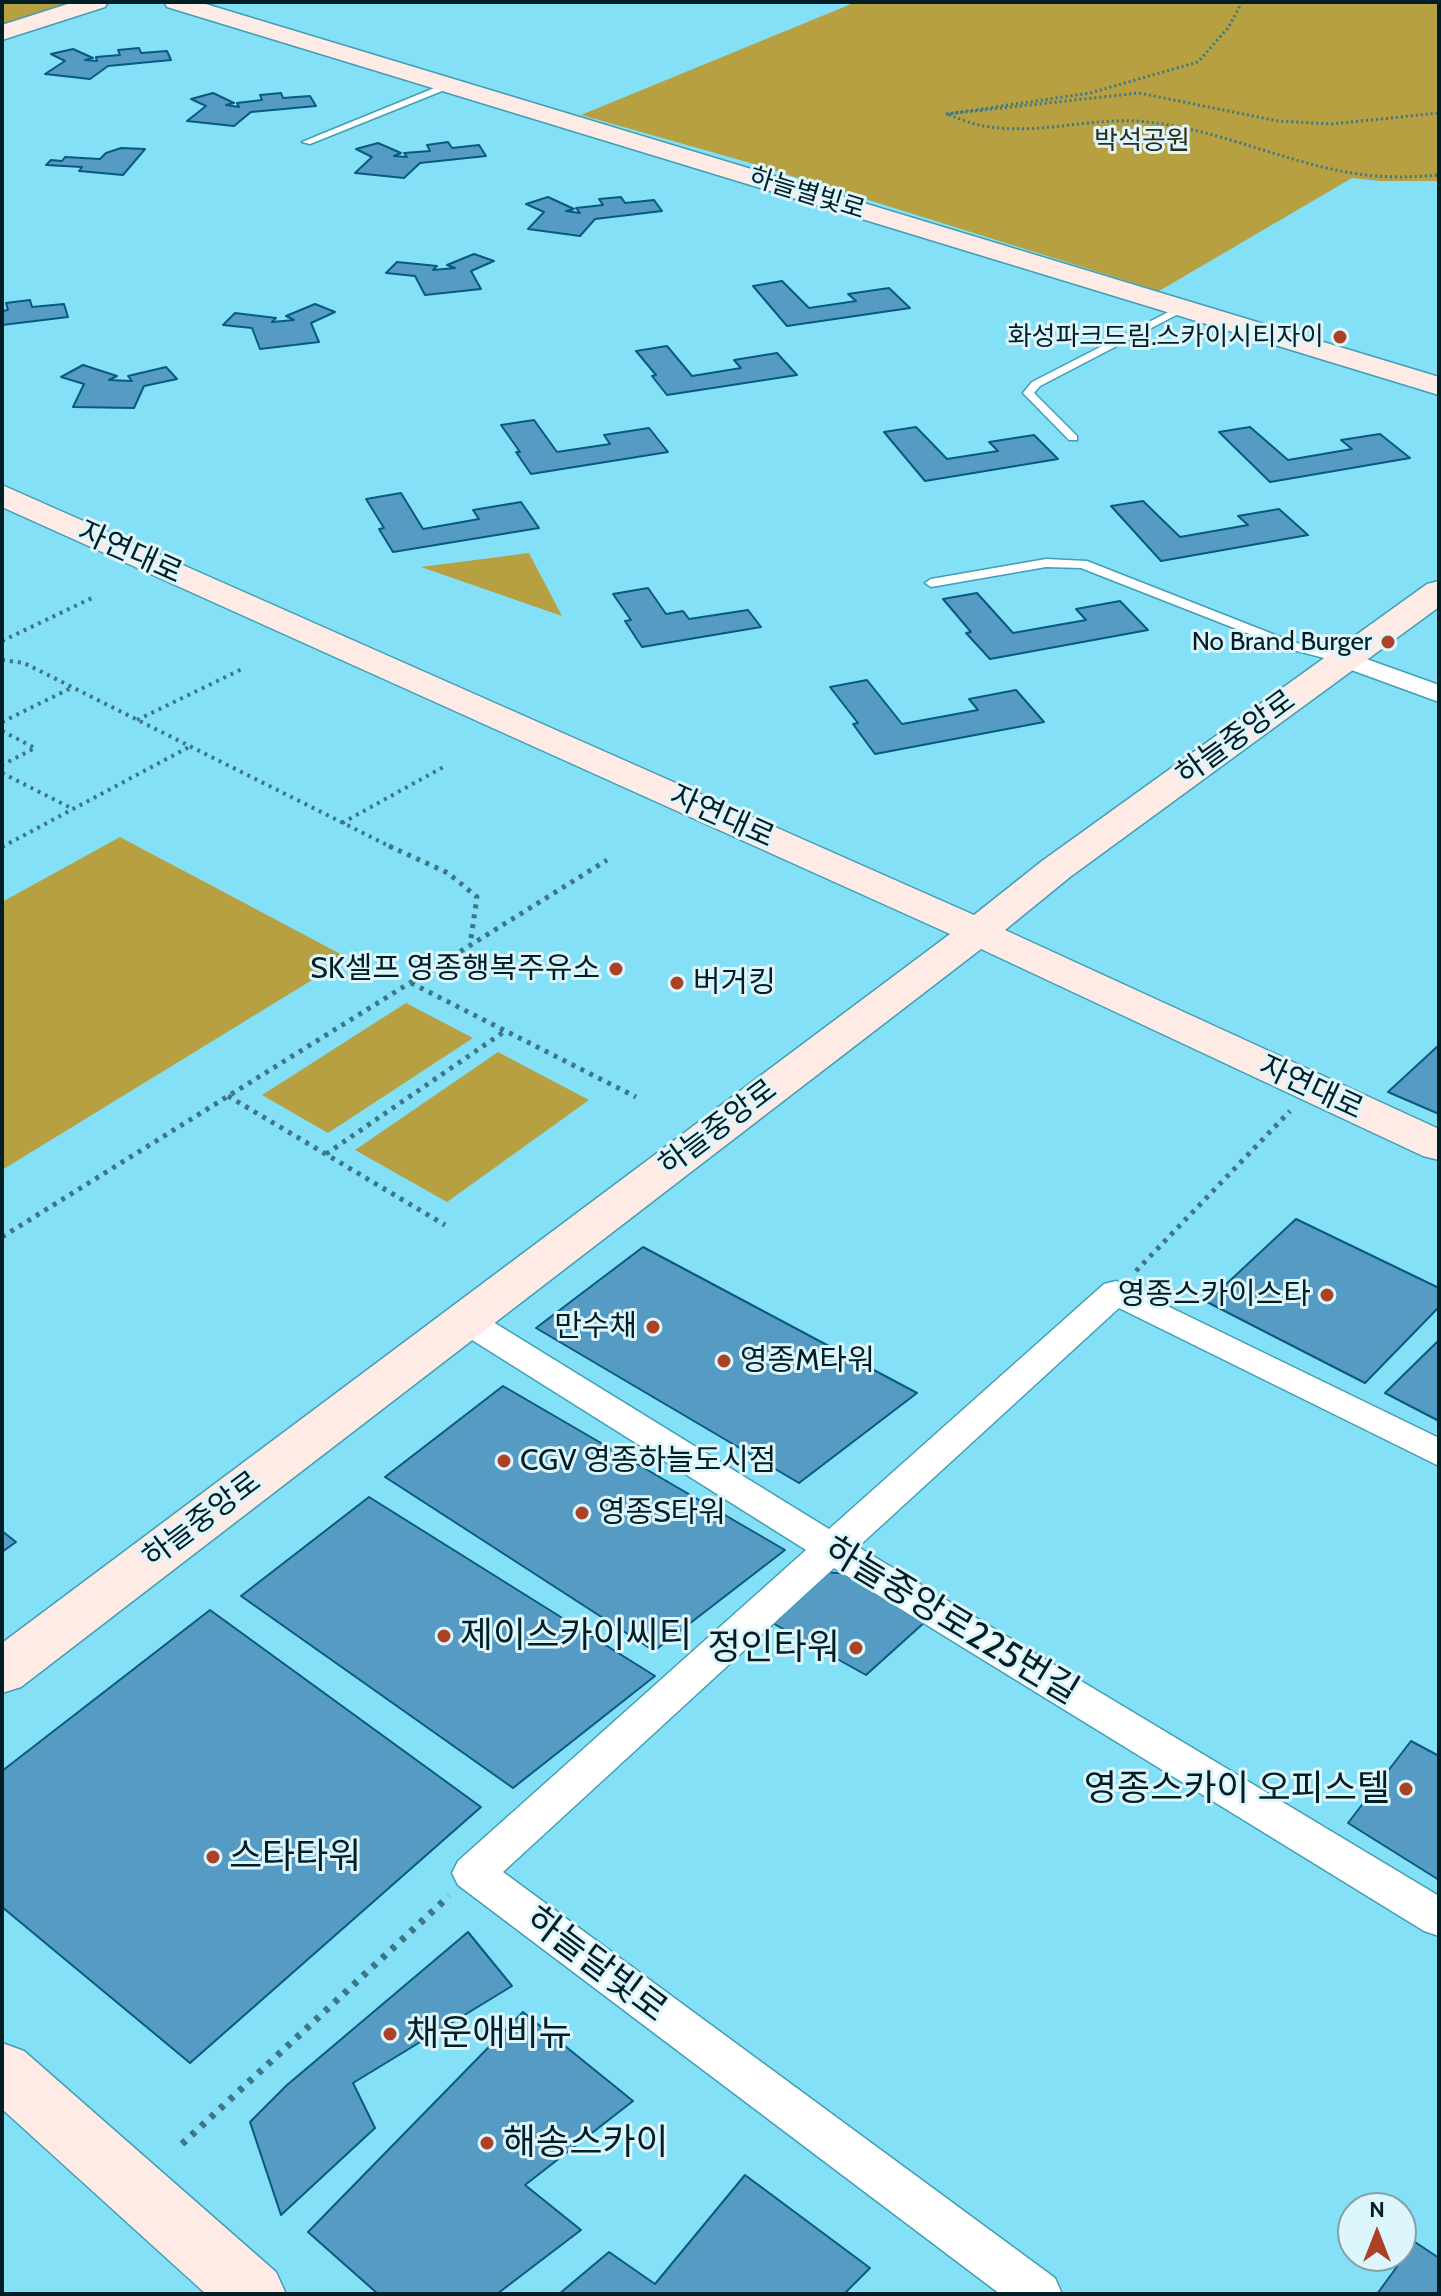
<!DOCTYPE html>
<html>
<head>
<meta charset="utf-8">
<style>
	body { margin:0 }
	#map { position:relative; width:1441px; height:2296px; overflow:hidden; background:#84e0f7; font-family:Cabin,sans-serif }
	canvas { display:block }
	.frame { position:absolute; inset:0; border:4px solid #011e25; pointer-events:none }
	.north { position:absolute; left:1337px; top:2192px; width:80px; height:80px; box-sizing:border-box; background:#ddf6fd; border:2px solid #85a0a7; border-radius:50%; rotate:0deg; font-size:22px; font-weight:700; line-height:32px; text-align:center; color:#011e25 }
	.north::after { content:''; display:block; margin:auto; width:28px; height:36px; background:#ab4225; clip-path:polygon(50% 0,100% 100%,50% 72%,0 100%) }
</style>
</head>
<body>
<div id="map">
<canvas width="1441" height="2296"></canvas>
<div class="frame"></div>
<div class="north">N</div>
</div>
<script>
const g = document.querySelector('canvas').getContext('2d');
g.lineJoin = 'round';
function fillPath(path, color) { g.fillStyle = color; g.fill(path, 'evenodd'); }
function stroke(path, color, width, dash) { g.strokeStyle = color; g.lineWidth = width; g.lineCap = dash ? 'butt' : 'round'; g.setLineDash(dash || []); g.stroke(path); }
function write(font, color, halo, rows, align = 'center') {
  g.font = font + ' Cabin,"Noto Sans KR",sans-serif'; g.lineWidth = 6; g.setLineDash([]); g.textBaseline = 'middle'; g.strokeStyle = halo; g.fillStyle = color; for (const [text, x, y, turn = 0] of rows) {
    g.save(); g.translate(x, y); g.rotate((+turn || 0) * Math.PI / 180); g.textAlign = isNaN(turn) ? turn : align; if (halo) g.strokeText(text, 0, 0); g.fillText(text, 0, 0); g.restore();
  }
}
fillPath(new Path2D(`
	M 2,2 L 76,2 L 2,25 Z
	M 856,2 L 1439,2 L 1439,181 L 1380,181 L 1352,178 L 1159,291 L 747,162 L 581,115 Z
	M 529,553 L 562,616 L 421,567 Z
	M 120,837 L 348,958 L 2,1170 L 2,902 Z
	M 406,1003 L 473,1038 L 328,1133 L 262,1095 Z
	M 498,1052 L 589,1100 L 447,1202 L 355,1150 Z`), '#b6a041');
const building = new Path2D(`
	M 139,48 L 141,53 L 167,51 L 171,60 L 108,66 L 90,79 L 45,74 L 65,61 L 51,54 L 73,49 L 93,58 L 85,60 L 97,61 L 96,57 L 120,55 L 118,50 Z
	M 213,93 L 234,103 L 226,105 L 239,107 L 237,103 L 262,100 L 260,95 L 281,93 L 283,98 L 310,96 L 316,106 L 251,112 L 234,126 L 187,121 L 206,106 L 191,99 Z
	M 448,142 L 452,148 L 479,145 L 486,156 L 420,163 L 404,178 L 355,173 L 372,157 L 356,149 L 378,143 L 401,153 L 394,156 L 407,157 L 404,153 L 430,151 L 427,145 Z
	M 121,148 L 145,149 L 123,175 L 79,171 L 82,167 L 46,165 L 51,160 L 62,161 L 65,157 L 100,159 L 106,153 Z
	M 548,197 L 574,209 L 566,211 L 580,213 L 576,208 L 603,205 L 599,199 L 621,197 L 625,203 L 654,200 L 662,211 L 595,219 L 580,236 L 528,229 L 544,212 L 526,204 Z
	M 474,254 L 494,261 L 471,271 L 481,289 L 425,295 L 415,276 L 386,273 L 397,262 L 437,266 L 433,270 L 455,268 L 447,265 Z
	M 782,281 L 809,308 L 856,301 L 848,294 L 889,288 L 910,308 L 787,326 L 753,286 Z
	M 30,300 L 32,307 L 64,304 L 68,317 L 2,325 L 2,311 L 8,310 L 6,303 Z
	M 315,304 L 335,312 L 311,323 L 319,342 L 260,349 L 252,328 L 223,325 L 235,313 L 276,318 L 272,322 L 294,320 L 286,316 Z
	M 667,346 L 692,376 L 741,368 L 734,360 L 777,353 L 797,375 L 667,395 L 652,376 L 656,375 L 636,351 Z
	M 83,365 L 117,376 L 109,380 L 132,381 L 128,376 L 166,367 L 177,379 L 144,386 L 134,408 L 73,407 L 84,384 L 61,377 Z
	M 534,420 L 557,452 L 610,444 L 604,435 L 649,428 L 668,452 L 531,474 L 516,452 L 520,452 L 501,425 Z
	M 916,427 L 947,459 L 998,451 L 989,442 L 1034,435 L 1058,459 L 925,481 L 884,432 Z
	M 1250,427 L 1288,460 L 1352,449 L 1341,440 L 1380,434 L 1410,458 L 1270,482 L 1219,432 Z
	M 401,493 L 423,529 L 479,519 L 473,510 L 521,502 L 539,528 L 393,552 L 379,529 L 384,528 L 366,499 Z
	M 1143,501 L 1180,537 L 1248,525 L 1238,516 L 1279,509 L 1308,535 L 1161,561 L 1111,506 Z
	M 648,588 L 666,614 L 683,611 L 689,619 L 748,610 L 761,627 L 642,647 L 625,621 L 631,620 L 613,594 Z
	M 977,593 L 1013,633 L 1086,620 L 1076,609 L 1120,601 L 1148,630 L 990,659 L 966,633 L 971,632 L 943,599 Z
	M 867,680 L 902,724 L 978,710 L 969,699 L 1016,690 L 1044,722 L 875,754 L 853,724 L 858,723 L 830,687 Z
	M 1439,1045 L 1439,1114 L 1388,1092 Z
	M 1296,1219 L 1439,1288 L 1439,1307 L 1365,1383 L 1207,1302 Z
	M 643,1247 L 917,1393 L 799,1483 L 536,1328 Z
	M 1439,1340 L 1439,1421 L 1385,1393 Z
	M 503,1386 L 785,1550 L 654,1651 L 385,1477 Z
	M 369,1497 L 655,1676 L 513,1788 L 241,1596 Z
	M 2,1531 L 16,1542 L 2,1552 Z
	M 819,1572 L 858,1574 L 926,1621 L 866,1675 L 769,1621 Z
	M 210,1610 L 481,1807 L 190,2063 L 2,1907 L 2,1771 Z
	M 1411,1741 L 1439,1756 L 1439,1880 L 1348,1823 Z
	M 468,1932 L 512,1986 L 353,2083 L 375,2128 L 281,2215 L 250,2122 L 287,2085 Z
	M 523,2012 L 633,2101 L 525,2185 L 581,2230 L 497,2294 L 378,2294 L 308,2232 Z
	M 745,2175 L 870,2268 L 844,2294 L 559,2294 L 609,2252 L 655,2284 Z
	M 1415,2242 L 1439,2258 L 1439,2294 L 1377,2294 Z`);
fillPath(building, '#559bc4');
stroke(building, '#075a80', 2);
const lane = new Path2D(`
	M 449,82 L 453,85 L 452,87 L 310,144 L 302,142 Z
	M 1182,305 L 1187,308 L 1186,310 L 1040,386 L 1034,393 L 1077,436 L 1077,440 L 1069,440 L 1023,393 L 1032,382 Z
	M 1046,559 L 1087,561 L 1293,642 L 1348,656 L 1350,659 L 1344,663 L 1285,648 L 1081,568 L 1046,567 L 931,587 L 925,583 L 931,579 Z`);
const street = new Path2D(`
	M 1344,651 L 1439,685 L 1439,702 L 1335,664 L 1331,659 L 1335,654 Z
	M 1116,1281 L 1439,1438 L 1439,1466 L 1119,1308 L 858,1547 L 1439,1896 L 1439,1936 L 1424,1931 L 834,1568 L 503,1872 L 1055,2278 L 1062,2294 L 1000,2294 L 458,1885 L 452,1873 L 458,1861 L 806,1550 L 453,1328 L 448,1320 L 453,1312 L 465,1308 L 477,1312 L 829,1529 L 1104,1284 Z`);
const secondary = new Path2D(`
	M 74,2 L 108,2 L 105,7 L 2,40 L 2,25 Z
	M 164,2 L 199,2 L 1439,377 L 1439,395 L 167,7 Z
	M 2,485 L 974,915 L 1042,861 L 1427,584 L 1439,581 L 1439,607 L 1070,877 L 1005,930 L 1439,1129 L 1439,1160 L 1423,1156 L 981,949 L 21,1687 L 2,1693 L 2,1643 L 950,934 L 2,507 Z
	M 2,2043 L 24,2051 L 276,2272 L 286,2294 L 206,2294 L 2,2109 Z`);
stroke(lane, '#409eb5', 3);
stroke(street, '#409eb5', 3);
stroke(secondary, '#409eb5', 3);
stroke(new Path2D(`
	M 1242,2 L 1228,28 L 1198,62 L 1090,93 L 947,114 L 1139,93 L 1278,121 L 1331,124 L 1439,113
	M 949,115 C 960,119 972,124 984,126 C 1038,136 1093,116 1148,122 C 1223,130 1291,166 1366,175 C 1391,178 1414,177 1439,175`), '#3d7785', 3, [2, 3]);
stroke(new Path2D(`
	M 2,641 L 92,598
	M 2,660 L 24,663 L 393,848
	M 137,720 L 242,669
	M 2,722 L 71,688
	M 2,731 L 35,748 L 2,765
	M 2,773 L 73,809
	M 342,823 L 447,765
	M 2,847 L 189,747`), '#3d7785', 4, [3, 5]);
stroke(new Path2D(`
	M 389,846 L 448,873 L 477,897 L 470,945
	M 411,983 L 636,1097
	M 228,1096 L 445,1225
	M 326,1154 L 505,1031
	M 2,1237 L 607,860
	M 1136,1271 L 1290,1111`), '#3d7785', 5, [4, 6]);
stroke(new Path2D(`
	M 182,2144 L 449,1896`), '#3d7785', 7, [5, 8]);
fillPath(lane, '#fff');
fillPath(street, '#fff');
fillPath(secondary, '#feebe6');
for (const [x, y, r, color] of [
	[1340,337,8,"#ab4225"],
	[1388,642,8,"#ab4225"],
	[616,969,8,"#ab4225"],
	[677,983,8,"#ab4225"],
	[1327,1295,8,"#ab4225"],
	[653,1327,8,"#ab4225"],
	[724,1361,8,"#ab4225"],
	[504,1461,8,"#ab4225"],
	[582,1513,8,"#ab4225"],
	[444,1636,8,"#ab4225"],
	[856,1648,8,"#ab4225"],
	[1406,1789,8,"#ab4225"],
	[213,1857,8,"#ab4225"],
	[390,2034,8,"#ab4225"],
	[487,2143,8,"#ab4225"]
]) { const dot = new Path2D(); dot.arc(x, y, r, 0, 2 * Math.PI); g.fillStyle = color; g.fill(dot); stroke(dot, '#ddf6fd', 3); }
write('26px', '#312b14', '#ddf6fd', [
	["박석공원",1142,141]
]);
write('26px', '#011e25', '#ddf6fd', [
	["하늘별빛로",807,194,17]
]);
write('26px', '#011e25', '#ddf6fd', [
	["화성파크드림.스카이시티자이",1324,337],
	["No Brand Burger",1372,642]
], 'right');
write('30px', '#011e25', '#ddf6fd', [
	["자연대로",130,553,24],
	["하늘중앙로",1236,738,-36],
	["자연대로",722,817,24],
	["자연대로",1311,1088,25],
	["하늘중앙로",718,1128,-37],
	["하늘중앙로",202,1520,-37]
]);
write('30px', '#011e25', '#ddf6fd', [
	["SK셀프 영종행복주유소",600,969,"right"],
	["버거킹",693,983],
	["영종스카이스타",1311,1295,"right"],
	["만수채",637,1327,"right"],
	["영종M타워",740,1361],
	["CGV 영종하늘도시점",520,1461],
	["영종S타워",598,1513]
], 'left');
write('36px', '#011e25', '#ddf6fd', [
	["하늘중앙로225번길",951,1621,31],
	["하늘달빛로",596,1965,37]
]);
write('36px', '#011e25', '#ddf6fd', [
	["제이스카이씨티",460,1636],
	["정인타워",840,1648,"right"],
	["영종스카이 오피스텔",1390,1789,"right"],
	["스타타워",229,1857],
	["채운애비뉴",406,2034],
	["해송스카이",503,2143]
], 'left');
</script>
</body>
</html>
